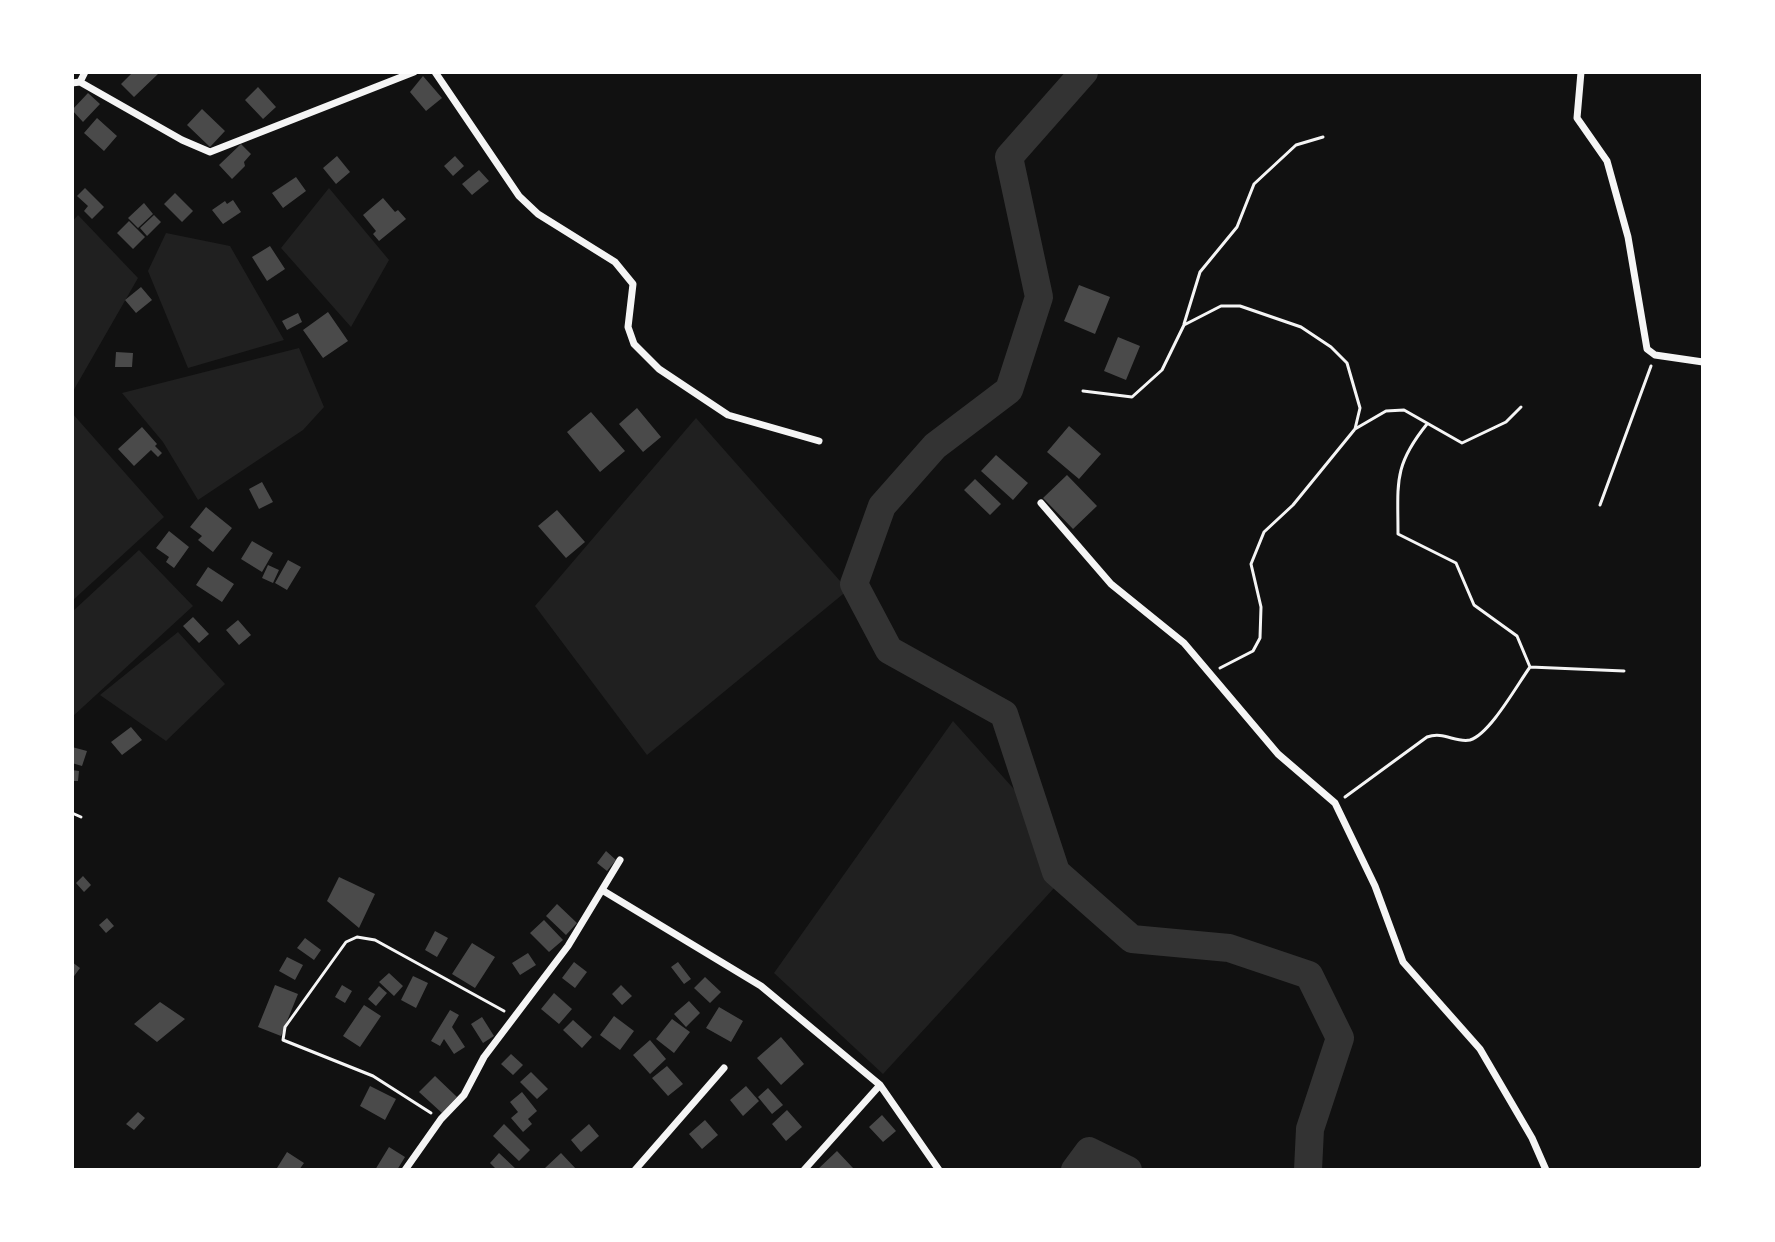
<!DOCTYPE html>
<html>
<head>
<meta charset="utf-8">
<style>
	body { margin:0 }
	#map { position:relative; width:1775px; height:1242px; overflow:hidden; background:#111; font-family:Rubik,sans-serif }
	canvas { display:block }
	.frame { position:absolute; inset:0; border:74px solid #fff; pointer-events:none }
</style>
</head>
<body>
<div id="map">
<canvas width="1775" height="1242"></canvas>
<div class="frame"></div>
</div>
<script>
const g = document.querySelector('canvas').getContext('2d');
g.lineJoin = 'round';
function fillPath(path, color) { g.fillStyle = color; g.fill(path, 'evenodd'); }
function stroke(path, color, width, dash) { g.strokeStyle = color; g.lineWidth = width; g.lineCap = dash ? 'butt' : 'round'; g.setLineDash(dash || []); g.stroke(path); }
fillPath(new Path2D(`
	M 329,188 L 389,260 L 351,327 L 281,248 Z
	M 78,215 L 138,278 L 72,393 L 72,222 Z
	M 166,233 L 230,246 L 284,340 L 188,368 L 148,271 Z
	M 299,348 L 324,407 L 303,430 L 198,500 L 163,442 L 122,393 Z
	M 72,413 L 164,517 L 72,601 Z
	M 696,418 L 848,590 L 647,755 L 535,606 Z
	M 139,550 L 193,606 L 72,717 L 72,612 Z
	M 178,632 L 225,684 L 166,741 L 100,695 Z
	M 953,721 L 1021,797 L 1055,887 L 883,1074 L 774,973 Z`), '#202020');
stroke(new Path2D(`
	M 1084,72 L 1009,157 L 1039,297 L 1009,390 L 935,446 L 882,506 L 854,584 L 889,650 L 1004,714 L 1056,872 L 1132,939 L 1229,948 L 1309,975 L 1340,1038 L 1310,1129 L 1308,1170
	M 1075,1170 L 1089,1151 L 1128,1170`), '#333', 28);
fillPath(new Path2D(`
	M 133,72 L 158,74 L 134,97 L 121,84 Z
	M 423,76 L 442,98 L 426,111 L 410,92 Z
	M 258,87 L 276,107 L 263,119 L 245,100 Z
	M 88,93 L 100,104 L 83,122 L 72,110 Z
	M 202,109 L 225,131 L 210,147 L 187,125 Z
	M 97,118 L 117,136 L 104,151 L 84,133 Z
	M 241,144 L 251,154 L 244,162 L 245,166 L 232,179 L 219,165 Z
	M 337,156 L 350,172 L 336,184 L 323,168 Z
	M 455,156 L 464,166 L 453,176 L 444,166 Z
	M 479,170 L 489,181 L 472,195 L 462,184 Z
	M 296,177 L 306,191 L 283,208 L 272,193 Z
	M 85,188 L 104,207 L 92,219 L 84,211 L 88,206 L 77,196 Z
	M 175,193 L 193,211 L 182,222 L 164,204 Z
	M 383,198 L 395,212 L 398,210 L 406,219 L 379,241 L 373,234 L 376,231 L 363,215 Z
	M 233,200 L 241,212 L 223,224 L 212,210 L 225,201 L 227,204 Z
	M 144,203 L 153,214 L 138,228 L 128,218 Z
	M 154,215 L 161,222 L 147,236 L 140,228 Z
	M 129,221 L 145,237 L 133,249 L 117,233 Z
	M 270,246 L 285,269 L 267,281 L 252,257 Z
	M 1079,285 L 1110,297 L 1095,334 L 1064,321 Z
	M 141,287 L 152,300 L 136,313 L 125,300 Z
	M 328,312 L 348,341 L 323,358 L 303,330 Z
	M 298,313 L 302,322 L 287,330 L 282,321 Z
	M 1118,337 L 1140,346 L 1126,380 L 1104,371 Z
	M 116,352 L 133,353 L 132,367 L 115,367 Z
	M 637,408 L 661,437 L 643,452 L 619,424 Z
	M 591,412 L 625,451 L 600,472 L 567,432 Z
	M 1069,426 L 1101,454 L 1079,479 L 1047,452 Z
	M 142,427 L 157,444 L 155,446 L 162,453 L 158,457 L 151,450 L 134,466 L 118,449 Z
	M 996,455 L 1028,483 L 1013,500 L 981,471 Z
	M 1067,475 L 1097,506 L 1073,529 L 1043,498 Z
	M 975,479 L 1001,504 L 990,515 L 964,490 Z
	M 262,482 L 273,502 L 259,509 L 249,489 Z
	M 206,507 L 232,528 L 213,552 L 198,540 L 202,536 L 190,527 Z
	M 557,510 L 585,542 L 566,558 L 538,526 Z
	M 169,531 L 189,547 L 174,568 L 166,562 L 169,557 L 156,548 Z
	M 252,541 L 273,553 L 262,572 L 241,559 Z
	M 288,560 L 301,567 L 287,590 L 275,583 Z
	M 268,565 L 279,570 L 273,583 L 262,578 Z
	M 208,567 L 234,584 L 222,602 L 196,585 Z
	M 193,617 L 209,634 L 199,643 L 183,626 Z
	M 238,620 L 251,635 L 239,645 L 226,630 Z
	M 131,727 L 142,740 L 122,755 L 111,742 Z
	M 72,747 L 87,751 L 82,766 L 72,763 Z
	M 72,770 L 79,771 L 78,781 L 72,781 Z
	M 606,851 L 616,860 L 607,871 L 597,863 Z
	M 83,876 L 91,885 L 84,892 L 76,883 Z
	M 339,877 L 375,894 L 359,928 L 327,901 Z
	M 557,904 L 577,923 L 566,935 L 546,916 Z
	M 107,918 L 114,926 L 106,933 L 99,925 Z
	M 544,920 L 563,940 L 549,952 L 530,933 Z
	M 435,931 L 448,938 L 437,957 L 425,950 Z
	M 305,938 L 321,950 L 314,960 L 297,948 Z
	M 472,943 L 495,957 L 475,988 L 452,974 Z
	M 528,953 L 536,965 L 520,975 L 512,963 Z
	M 287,957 L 303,965 L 295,980 L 279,971 Z
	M 72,962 L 80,968 L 72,979 Z
	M 574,962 L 587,972 L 575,988 L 562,978 Z
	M 678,962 L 691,979 L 684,984 L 671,967 Z
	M 389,973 L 403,986 L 394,996 L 379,982 Z
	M 413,976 L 428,983 L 416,1008 L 401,1000 Z
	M 705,977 L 721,992 L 710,1003 L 694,988 Z
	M 275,985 L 298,994 L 281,1036 L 258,1027 Z
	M 342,985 L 352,991 L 345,1003 L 335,997 Z
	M 621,985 L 632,996 L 622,1005 L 612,994 Z
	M 379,986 L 387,993 L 376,1006 L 368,999 Z
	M 554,993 L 572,1009 L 559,1024 L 541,1009 Z
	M 689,1001 L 700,1013 L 686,1027 L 674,1014 Z
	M 160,1002 L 185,1019 L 157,1042 L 134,1024 Z
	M 364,1005 L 381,1016 L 360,1047 L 343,1036 Z
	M 719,1007 L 743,1021 L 731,1042 L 706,1028 Z
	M 450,1010 L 459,1015 L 452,1027 L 465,1047 L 454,1054 L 444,1039 L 440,1046 L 431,1041 Z
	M 614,1016 L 634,1031 L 620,1050 L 600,1035 Z
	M 482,1017 L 494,1036 L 483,1043 L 471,1024 Z
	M 672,1019 L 690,1032 L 674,1053 L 656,1039 Z
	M 573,1020 L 592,1037 L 582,1048 L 563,1030 Z
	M 781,1037 L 804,1064 L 781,1085 L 757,1058 Z
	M 650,1040 L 666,1059 L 650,1074 L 633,1055 Z
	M 511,1054 L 523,1065 L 513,1075 L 501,1064 Z
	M 667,1066 L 683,1084 L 668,1096 L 652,1078 Z
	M 531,1072 L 548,1089 L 537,1099 L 520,1082 Z
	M 435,1076 L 457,1097 L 442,1113 L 419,1092 Z
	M 370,1086 L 396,1099 L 385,1120 L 360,1106 Z
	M 746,1086 L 759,1101 L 743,1116 L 730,1100 Z
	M 768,1088 L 783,1105 L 772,1114 L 758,1097 Z
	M 522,1092 L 537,1111 L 528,1119 L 532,1124 L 523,1132 L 511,1118 L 518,1112 L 510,1102 Z
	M 787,1110 L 802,1127 L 786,1141 L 772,1124 Z
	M 138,1112 L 145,1118 L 134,1130 L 126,1124 Z
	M 882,1115 L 896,1131 L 883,1142 L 869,1127 Z
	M 705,1120 L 718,1135 L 702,1149 L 689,1134 Z
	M 504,1124 L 530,1150 L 519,1161 L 493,1136 Z
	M 589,1124 L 599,1136 L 581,1152 L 571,1140 Z
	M 389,1147 L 405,1157 L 397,1170 L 375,1170 Z
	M 837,1151 L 853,1168 L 817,1170 Z
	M 287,1152 L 304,1163 L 299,1170 L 277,1168 Z
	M 499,1153 L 517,1170 L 497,1170 L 490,1163 Z
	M 561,1153 L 577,1170 L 547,1170 L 545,1168 Z`), '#4a4a4a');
stroke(new Path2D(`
	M 1184,324 L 1200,272 L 1237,227 L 1254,184 L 1296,145 L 1323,137
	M 1083,391 L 1132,397 L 1162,370 L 1184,325 L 1221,306 L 1240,306 L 1301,327 L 1331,347 L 1347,363 L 1360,408 L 1355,429
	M 1427,424 C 1393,466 1398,483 1398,534 L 1456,563 L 1474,605 L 1517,636 L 1530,667
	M 1600,505 L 1651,366
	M 1220,668 L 1253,651 L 1260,638 L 1261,607 L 1251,564 L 1264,532 L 1293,505 L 1355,429 L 1386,411 L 1404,410 L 1462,443 L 1506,422 L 1521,407
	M 1345,797 L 1427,737 C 1444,731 1455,743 1470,740 C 1490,734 1517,685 1530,667 L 1624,671
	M 72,813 L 81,817
	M 431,1113 L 373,1076 L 283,1040 L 285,1027 L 346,942 L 357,937 L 375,940 L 504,1011`), '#f5f5f5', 3);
stroke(new Path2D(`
	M 435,72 L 519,196 L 538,214 L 615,262 L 633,284 L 628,327 L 634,344 L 659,369 L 728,415 L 819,441
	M 1581,72 L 1577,118 L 1607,161 L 1628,237 L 1647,349 L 1655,355 L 1703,362
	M 80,82 L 182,140 L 210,152 L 414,72
	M 72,83 L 80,82 L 85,72
	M 1041,503 L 1111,584 L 1184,643 L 1278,754 L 1335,803 L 1375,886 L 1403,962 L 1480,1049 L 1532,1138 L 1546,1170
	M 602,890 L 761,986 L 880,1085 L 939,1170
	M 405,1170 L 441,1119 L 464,1095 L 484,1057 L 568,946 L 620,860
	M 635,1170 L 724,1068
	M 804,1170 L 880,1085
	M 1702,1170 L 1703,1169`), '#f5f5f5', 7);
</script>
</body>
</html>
